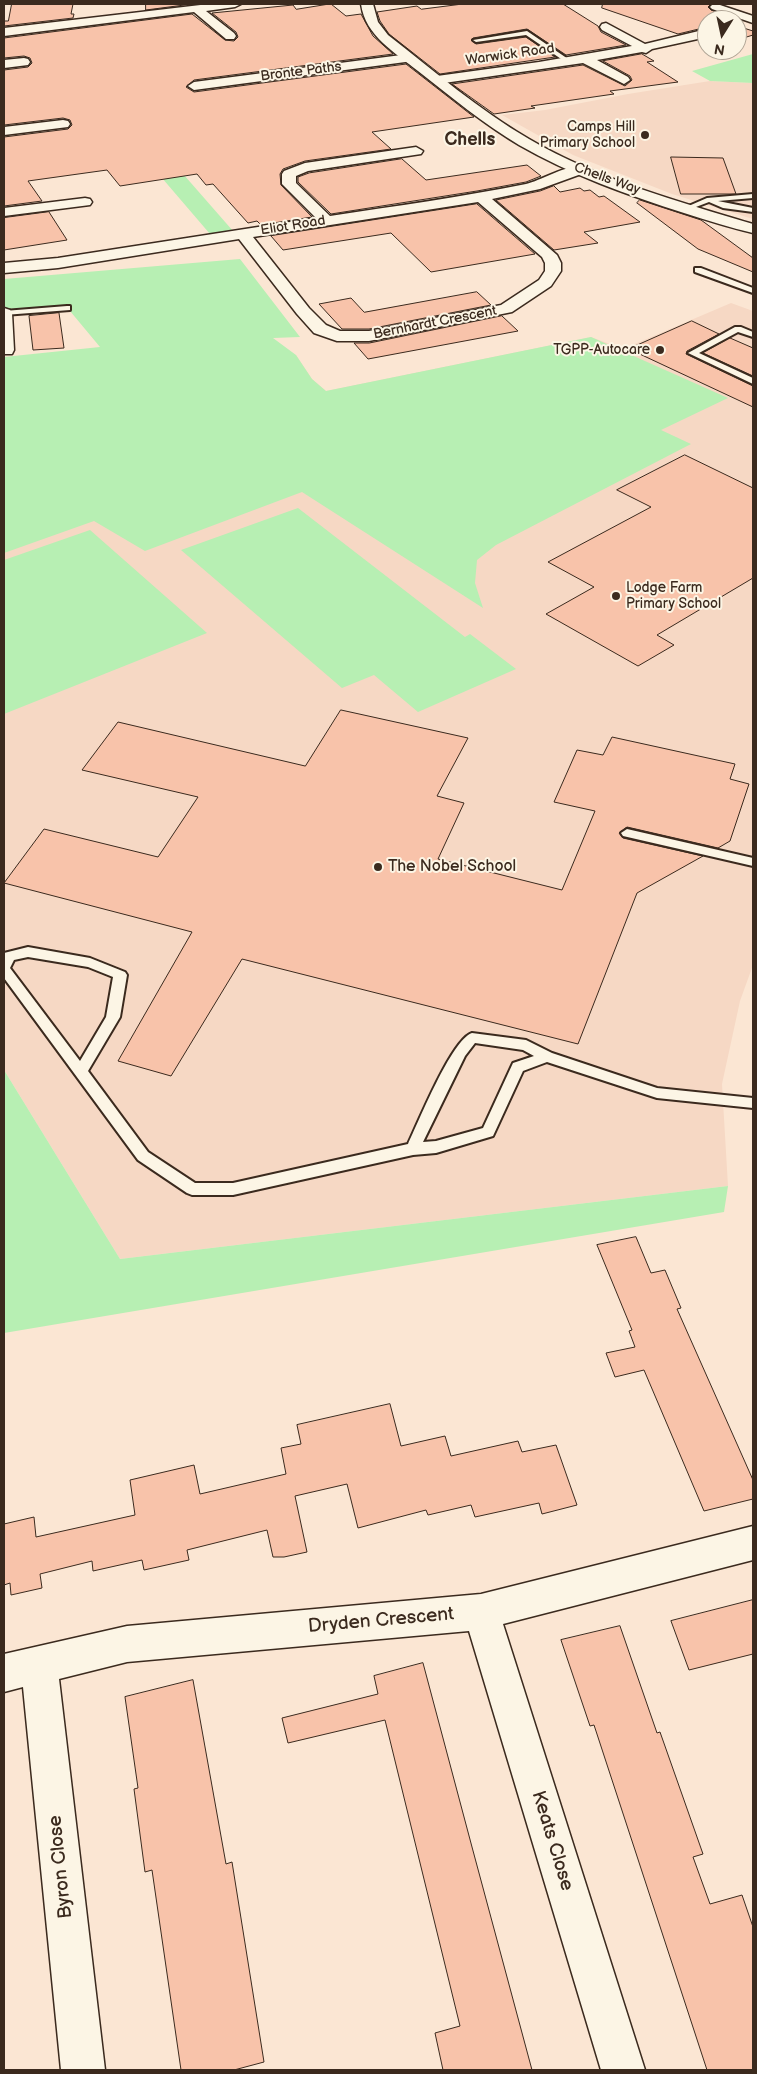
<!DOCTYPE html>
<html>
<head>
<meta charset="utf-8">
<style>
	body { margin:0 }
	#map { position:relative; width:757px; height:2074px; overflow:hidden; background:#fbe6d3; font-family:"Balsamiq Sans",sans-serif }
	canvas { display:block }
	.frame { position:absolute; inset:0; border:5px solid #3b2a1e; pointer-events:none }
	.north { position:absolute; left:697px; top:10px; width:50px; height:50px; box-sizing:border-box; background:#fcf5e5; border:1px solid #afa495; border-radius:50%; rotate:190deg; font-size:14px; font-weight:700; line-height:20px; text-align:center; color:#3b2a1e }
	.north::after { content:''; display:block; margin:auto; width:18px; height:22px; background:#3b2a1e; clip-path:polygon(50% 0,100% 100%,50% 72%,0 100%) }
</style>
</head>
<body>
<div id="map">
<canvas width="757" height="2074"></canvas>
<div class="frame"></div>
<div class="north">N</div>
</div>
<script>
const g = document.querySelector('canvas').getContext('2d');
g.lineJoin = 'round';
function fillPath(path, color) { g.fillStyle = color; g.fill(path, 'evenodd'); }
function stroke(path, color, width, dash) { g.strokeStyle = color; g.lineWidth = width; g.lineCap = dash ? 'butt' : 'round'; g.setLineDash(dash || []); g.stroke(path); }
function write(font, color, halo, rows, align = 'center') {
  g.font = font + ' "Balsamiq Sans",sans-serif'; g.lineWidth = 4; g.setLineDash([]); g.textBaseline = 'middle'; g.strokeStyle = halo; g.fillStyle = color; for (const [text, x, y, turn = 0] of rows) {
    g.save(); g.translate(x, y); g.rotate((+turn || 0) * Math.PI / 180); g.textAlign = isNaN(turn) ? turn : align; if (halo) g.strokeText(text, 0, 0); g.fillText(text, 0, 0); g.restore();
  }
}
fillPath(new Path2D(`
	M 710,81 L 753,83 L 753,219 L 672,194 L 573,155 L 502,115 L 545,110 L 628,94 Z
	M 731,303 L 753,311 L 753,965 L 740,1001 L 722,1084 L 728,1186 L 120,1259 L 4,1070 L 4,357 L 296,355 L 312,379 L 326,391 L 591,337 L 623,349 Z`), '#f6d8c4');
fillPath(new Path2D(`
	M 753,54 L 753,83 L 710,81 L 692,71 Z
	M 138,150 L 163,151 L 233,231 L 210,234 Z
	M 240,259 L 300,337 L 273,338 L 296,355 L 312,379 L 326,391 L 591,337 L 728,398 L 661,430 L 691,444 L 496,545 L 477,560 L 475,583 L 483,608 L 302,492 L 145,551 L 94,521 L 4,553 L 4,357 L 100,347 L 65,305 L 4,310 L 4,279 Z
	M 298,508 L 465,637 L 470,634 L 516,669 L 418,712 L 374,675 L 342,688 L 181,550 Z
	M 90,530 L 207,633 L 4,714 L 4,560 Z
	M 4,1070 L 120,1259 L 728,1186 L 724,1212 L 4,1333 Z`), '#b7efb3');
const building = new Path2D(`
	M 12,4 L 73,4 L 71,14 L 74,14 L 73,18 L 4,26 L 4,21 L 8,21 Z
	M 146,4 L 192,4 L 146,10 Z
	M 331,4 L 346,16 L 361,14 L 373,36 L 393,54 L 194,80 L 186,87 L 194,92 L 406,64 L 474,117 L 372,132 L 391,149 L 305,161 L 283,169 L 280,174 L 281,185 L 312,217 L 261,225 L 257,221 L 248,223 L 213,184 L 206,185 L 197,174 L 120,186 L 107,170 L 28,181 L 42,201 L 4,206 L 4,137 L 68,129 L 72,125 L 70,120 L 63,118 L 4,125 L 4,70 L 28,67 L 32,63 L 30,58 L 24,56 L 4,58 L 4,38 L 192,14 L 225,40 L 234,41 L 238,37 L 236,32 L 212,13 L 293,5 L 296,9 Z
	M 463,4 L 563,4 L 598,26 L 601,32 L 626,45 L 566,55 L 527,29 L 473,38 L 471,40 L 476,44 L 526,37 L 555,57 L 440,74 L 389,34 L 380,21 L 377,12 L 417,6 L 421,9 Z
	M 603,4 L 711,4 L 708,7 L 711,10 L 724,15 L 713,18 L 718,20 L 707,20 L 707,27 L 678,34 L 602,8 Z
	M 737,26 L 753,31 L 753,35 L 737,40 Z
	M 642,54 L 654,61 L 647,62 L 678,82 L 610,91 L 614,94 L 531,106 L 535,108 L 494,114 L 452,84 L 583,65 L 625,86 L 632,80 L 630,76 L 603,61 Z
	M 671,157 L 723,158 L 736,194 L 681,194 Z
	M 402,159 L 426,180 L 527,165 L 541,176 L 526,182 L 477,191 L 331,214 L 298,182 L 298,177 L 309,173 Z
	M 554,186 L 560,192 L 580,188 L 584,191 L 590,190 L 599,197 L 604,196 L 640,222 L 584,232 L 598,243 L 554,250 L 496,200 L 540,191 Z
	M 640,200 L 701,220 L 753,258 L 753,272 L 698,249 L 637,203 Z
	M 477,204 L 535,254 L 431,272 L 391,233 L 283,250 L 271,236 Z
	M 49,212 L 67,240 L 4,250 L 4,218 Z
	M 477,292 L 491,305 L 369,329 L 342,329 L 319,304 L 351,298 L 364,312 Z
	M 59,313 L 64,348 L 33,350 L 29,316 Z
	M 502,316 L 518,331 L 368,359 L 354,343 L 369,343 Z
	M 692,321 L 719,334 L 687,351 L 686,354 L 753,386 L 753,407 L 629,349 Z
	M 730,338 L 753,348 L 753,376 L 703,353 Z
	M 685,455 L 753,488 L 753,578 L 657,635 L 674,645 L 638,666 L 546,614 L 594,587 L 548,562 L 651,507 L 617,490 Z
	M 341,710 L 468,738 L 437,796 L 464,803 L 438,859 L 562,890 L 595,811 L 554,802 L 577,750 L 603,755 L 612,737 L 735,764 L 730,779 L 749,784 L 730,841 L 718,848 L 627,827 L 619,833 L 623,838 L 703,856 L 637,893 L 578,1044 L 242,959 L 171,1076 L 118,1061 L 192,932 L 4,883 L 44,829 L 158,857 L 198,797 L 82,770 L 118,722 L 305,766 Z
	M 636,1237 L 651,1273 L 665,1270 L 681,1308 L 677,1309 L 753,1480 L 753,1499 L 704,1511 L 644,1370 L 615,1377 L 606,1353 L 635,1347 L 629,1331 L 632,1330 L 597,1245 Z
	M 390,1404 L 401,1446 L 445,1436 L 451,1456 L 518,1441 L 522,1452 L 556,1445 L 577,1505 L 542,1514 L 539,1503 L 475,1517 L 471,1505 L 428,1515 L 426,1510 L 358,1528 L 347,1484 L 295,1496 L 307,1552 L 284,1557 L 273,1557 L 267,1530 L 187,1550 L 189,1560 L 144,1570 L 142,1560 L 93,1571 L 92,1561 L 40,1574 L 42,1588 L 11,1595 L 10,1583 L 4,1585 L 4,1524 L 34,1517 L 36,1537 L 135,1515 L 130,1480 L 194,1465 L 200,1494 L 286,1474 L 281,1448 L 301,1444 L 297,1425 Z
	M 753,1600 L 753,1654 L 689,1670 L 671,1621 Z
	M 620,1626 L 657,1733 L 660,1732 L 703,1854 L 693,1857 L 710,1904 L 742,1895 L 753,1927 L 753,2070 L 707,2070 L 594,1725 L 590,1726 L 561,1640 Z
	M 423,1663 L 472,1847 L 532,2070 L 443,2070 L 435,2033 L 460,2026 L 385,1720 L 288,1743 L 282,1718 L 378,1694 L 374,1676 Z
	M 193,1680 L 226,1864 L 232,1862 L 264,2062 L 234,2070 L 181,2070 L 152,1870 L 145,1872 L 134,1789 L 138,1788 L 125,1697 Z`);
fillPath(building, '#f8c3aa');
stroke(building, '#3b2a1e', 1);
const service = new Path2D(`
	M 527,31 L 571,61 L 571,63 L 567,63 L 526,35 L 476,42 L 473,40 Z
	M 753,194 L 753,198 L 718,201 L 753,208 L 753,212 L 723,208 L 709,202 L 688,210 L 684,208 L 707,198 Z
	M 695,268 L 701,268 L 753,288 L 753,293 L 695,272 Z
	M 67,306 L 70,306 L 70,310 L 4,315 L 4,311 Z
	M 735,327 L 741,327 L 753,332 L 753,337 L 738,332 L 699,353 L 753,378 L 753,384 L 688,353 Z
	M 627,829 L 753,858 L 753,866 L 623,836 L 621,833 Z
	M 28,947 L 90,958 L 125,972 L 127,975 L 120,1017 L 88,1071 L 148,1152 L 195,1183 L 233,1183 L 408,1144 C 418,1123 452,1039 472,1033 L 526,1040 L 552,1053 L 657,1088 L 753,1098 L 753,1108 L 657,1098 L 547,1062 L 523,1071 L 493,1136 L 436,1153 L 413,1155 L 233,1195 L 192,1195 L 187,1193 L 138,1160 L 4,978 L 4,953 ZM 28,957 L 88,967 L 113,977 L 106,1017 L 80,1061 L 10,968 L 14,960 ZM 475,1043 L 523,1050 L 534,1056 L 513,1063 L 483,1128 L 436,1141 L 423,1142 L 465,1056 Z`);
const minor = new Path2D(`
	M 209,4 L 241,4 L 235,7 L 206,11 L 234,33 L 236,36 L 234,39 L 226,39 L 194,12 L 4,36 L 4,28 Z
	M 717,4 L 753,16 L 753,23 L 712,9 L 710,7 L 712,5 Z
	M 606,23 L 645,44 L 707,29 L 707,37 L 652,49 L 646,53 L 642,52 L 597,60 L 628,77 L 630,80 L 624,84 L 583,63 L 437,84 L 431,80 L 437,76 L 539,62 L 632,46 L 602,30 L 600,27 L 602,24 Z
	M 409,54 L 415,58 L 413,61 L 194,90 L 188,86 L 194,82 Z
	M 24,58 L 28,59 L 30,62 L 28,65 L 4,68 L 4,60 Z
	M 63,120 L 68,121 L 70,124 L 68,127 L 4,135 L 4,127 Z
	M 416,147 L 423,151 L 421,154 L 308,171 L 296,176 L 296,183 L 330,216 C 396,206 461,197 526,184 C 542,180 569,163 584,167 L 586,170 L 584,173 L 540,189 L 492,199 L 557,255 L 561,263 L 561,271 L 551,286 L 512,312 L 369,341 L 337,341 L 314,333 L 297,314 L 239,239 L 58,268 L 4,273 L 4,263 L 58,258 L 316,218 L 282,184 L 282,174 L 284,171 L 305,163 ZM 478,202 L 542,257 L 545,263 L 545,271 L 539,280 L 501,305 L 369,331 L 340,331 L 326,325 L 309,308 L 253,237 Z
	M 85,198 L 90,199 L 92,202 L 90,205 L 4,216 L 4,208 Z
	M 4,308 L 10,310 L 12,313 L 14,350 L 12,354 L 4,354 Z
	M 753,1526 L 753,1560 L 503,1624 L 645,2070 L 601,2070 L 469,1631 L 127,1662 L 59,1679 L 105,2070 L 61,2070 L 23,1687 L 4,1692 L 4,1654 L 127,1626 L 481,1594 Z`);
const tertiary = new Path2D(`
	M 361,4 L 373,4 L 378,22 L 388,35 C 434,71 479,110 529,139 C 599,180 677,201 753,224 L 753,233 C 730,228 707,220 684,213 C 628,195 571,175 519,145 C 484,124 451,97 418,71 C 396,53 365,36 361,4 Z`);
stroke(service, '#3b2a1e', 4);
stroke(minor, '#3b2a1e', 3);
stroke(tertiary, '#3b2a1e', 3);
fillPath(service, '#fcf5e5');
fillPath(minor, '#fcf5e5');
fillPath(tertiary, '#fcf5e5');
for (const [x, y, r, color] of [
	[645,135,5,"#3b2a1e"],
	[660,350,5,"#3b2a1e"],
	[616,596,5,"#3b2a1e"],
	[378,867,5,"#3b2a1e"]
]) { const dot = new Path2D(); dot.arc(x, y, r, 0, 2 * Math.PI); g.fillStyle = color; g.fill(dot); stroke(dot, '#fcf5e5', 2); }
write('14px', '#3b2a1e', '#fcf5e5', [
	["Warwick Road",510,55,-8],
	["Bronte Paths",301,72,-7],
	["Chells Way",607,179,20],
	["Eliot Road",293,226,-9],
	["Bernhardt Crescent",435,323,-11]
]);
write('14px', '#3b2a1e', '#fcf5e5', [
	["Camps Hill",635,127],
	["Primary School",635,143],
	["TGPP-Autocare",650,350],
	["Lodge Farm",626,588,"left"],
	["Primary School",626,604,"left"]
], 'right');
write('16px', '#3b2a1e', '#fcf5e5', [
	["The Nobel School",388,867]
], 'left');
write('bold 18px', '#3b2a1e', '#fcf5e5', [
	["Chells",470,140]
]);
write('19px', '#3b2a1e', '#fcf5e5', [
	["Dryden Crescent",381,1621,-5],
	["Keats Close",552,1841,73],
	["Byron Close",61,1867,-96]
]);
</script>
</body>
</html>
